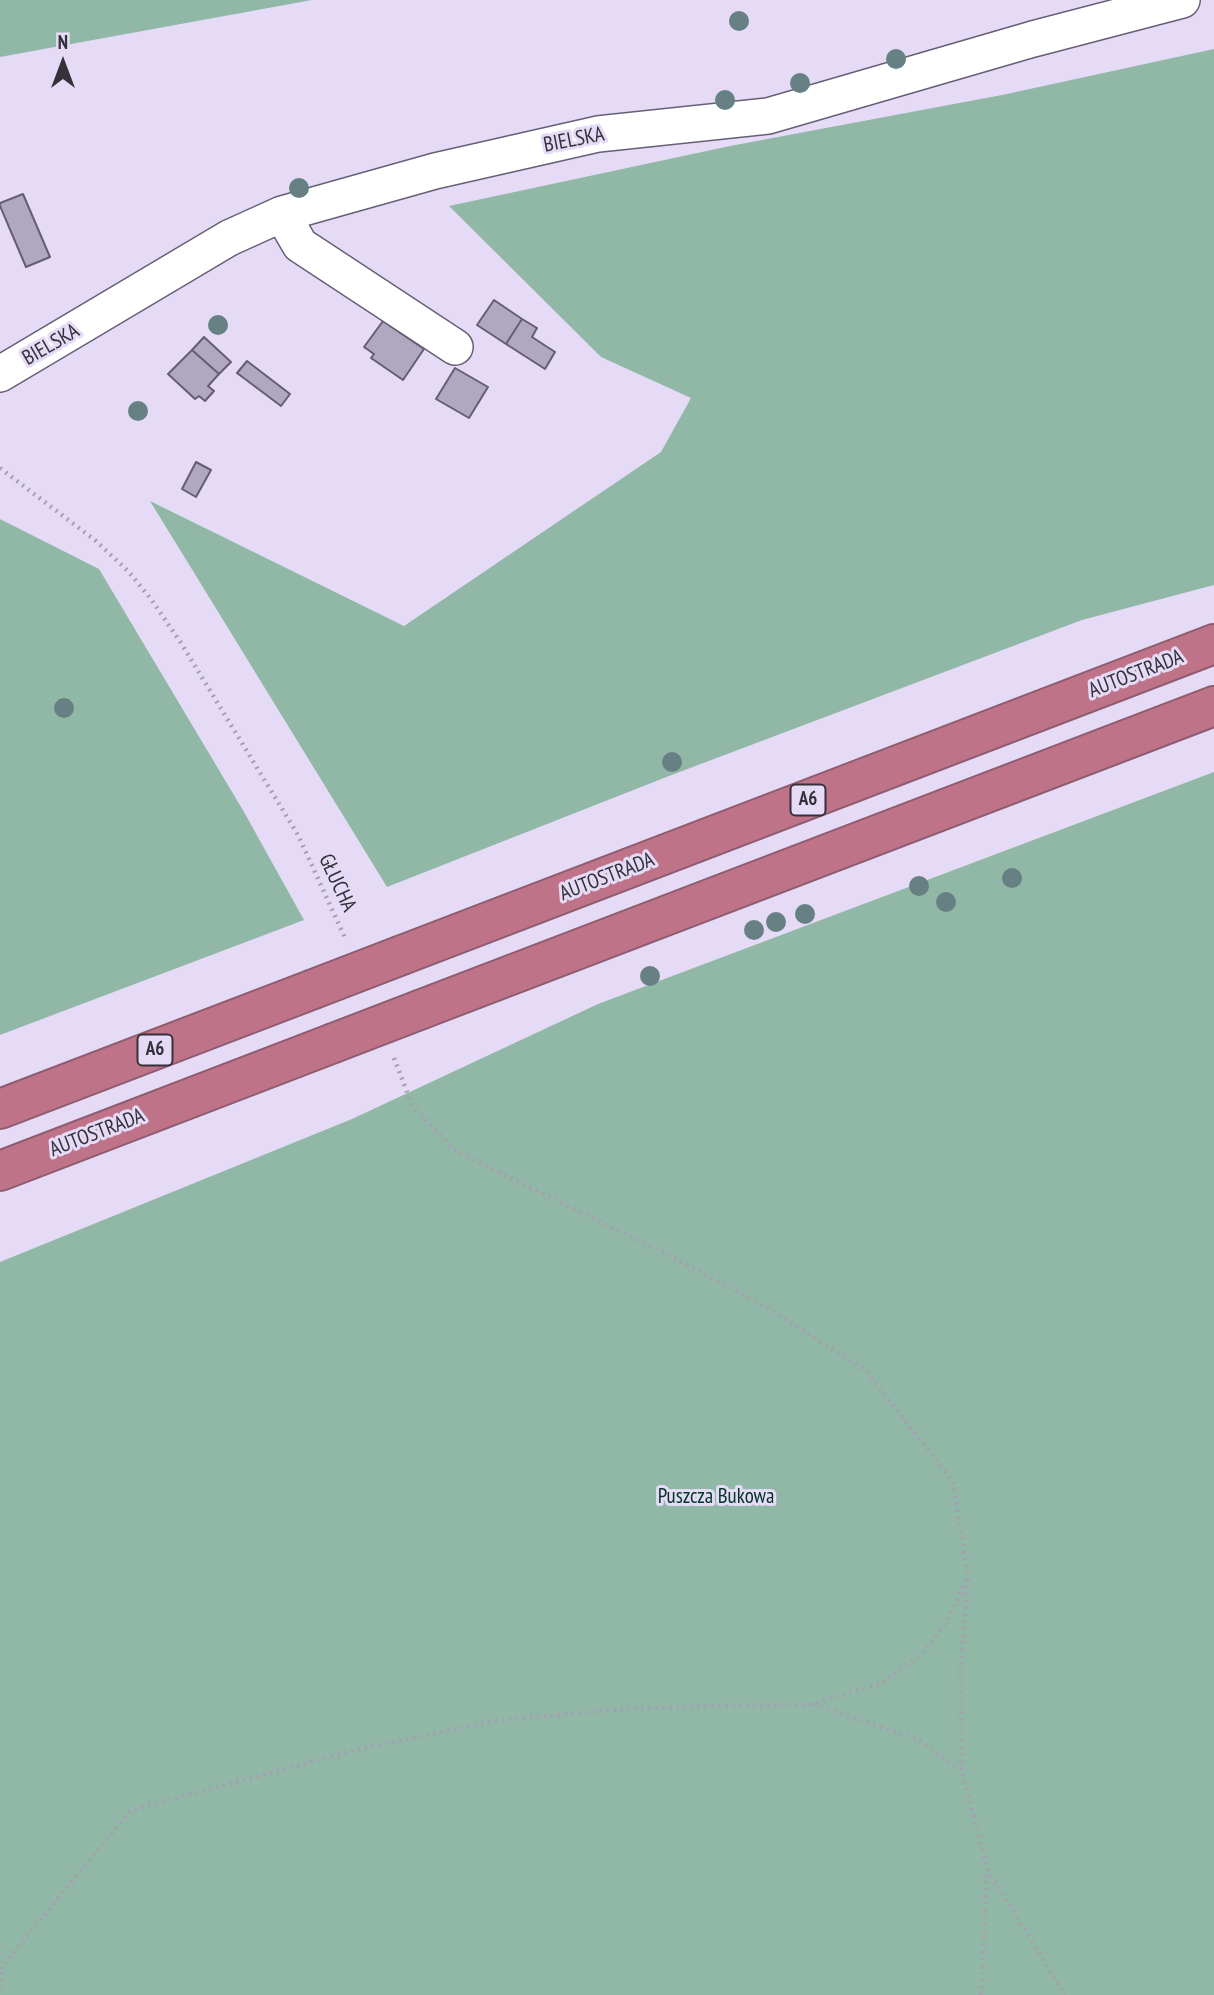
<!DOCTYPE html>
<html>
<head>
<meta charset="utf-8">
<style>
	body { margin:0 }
	#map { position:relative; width:1214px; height:1995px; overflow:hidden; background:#e5dbf7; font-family:"PT Sans Narrow",sans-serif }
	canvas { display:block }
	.north { position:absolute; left:28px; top:28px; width:70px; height:70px; -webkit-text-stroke:5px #e5dbf7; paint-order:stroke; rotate:0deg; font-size:19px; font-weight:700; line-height:28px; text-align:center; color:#34313b }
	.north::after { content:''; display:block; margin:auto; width:24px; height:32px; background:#34313b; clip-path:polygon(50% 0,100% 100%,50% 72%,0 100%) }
</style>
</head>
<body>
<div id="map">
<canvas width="1214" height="1995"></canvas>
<div class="north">N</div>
</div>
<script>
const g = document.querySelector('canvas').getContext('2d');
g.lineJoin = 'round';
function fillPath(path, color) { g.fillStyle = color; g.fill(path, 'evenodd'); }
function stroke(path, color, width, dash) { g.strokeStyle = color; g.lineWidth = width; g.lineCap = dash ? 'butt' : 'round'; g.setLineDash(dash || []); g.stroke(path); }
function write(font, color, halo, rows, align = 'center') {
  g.font = font + ' "PT Sans Narrow",sans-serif'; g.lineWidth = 6; g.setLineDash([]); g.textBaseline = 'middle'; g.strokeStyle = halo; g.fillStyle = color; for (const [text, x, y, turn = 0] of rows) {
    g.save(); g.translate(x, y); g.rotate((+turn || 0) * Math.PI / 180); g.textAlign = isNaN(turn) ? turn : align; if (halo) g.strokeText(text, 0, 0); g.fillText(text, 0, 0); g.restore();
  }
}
fillPath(new Path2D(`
	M 0,0 L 312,0 L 0,57 Z
	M 1214,49 L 1214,585 L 1082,620 L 669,776 L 387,887 L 150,501 L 404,626 L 661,452 L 691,398 L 601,357 L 449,206 L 730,146 L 1002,95 Z
	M 0,519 L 99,569 L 244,812 L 304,920 L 0,1035 Z
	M 1214,772 L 1214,1995 L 0,1995 L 0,1262 L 352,1119 L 598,1004 Z`), '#91b8a6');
const building = new Path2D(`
	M 23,194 L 50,257 L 26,267 L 0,206 L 0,203 Z
	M 494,300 L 522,319 L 506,344 L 477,325 Z
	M 522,319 L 537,328 L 532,337 L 555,352 L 545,369 L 506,344 Z
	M 383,321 L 424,349 L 403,380 L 371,358 L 374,354 L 364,347 Z
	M 204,337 L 231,362 L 219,374 L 192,350 Z
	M 192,350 L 219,374 L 208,386 L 214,391 L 205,401 L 199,396 L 195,399 L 168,374 Z
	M 247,361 L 290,394 L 281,406 L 237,373 Z
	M 455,368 L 488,387 L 469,418 L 436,399 Z
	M 196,462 L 211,470 L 196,497 L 182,489 Z`);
fillPath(building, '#b0a7c1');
stroke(building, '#665d75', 2);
const minor = new Path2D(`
	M 282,214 L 300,245 L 455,347
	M 0,374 L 229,238 L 282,214 L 435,171 L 598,134 L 768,116 L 1033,39 L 1182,0`);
const highway = new Path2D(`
	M 402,955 L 1214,644
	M 422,1009 L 1214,706
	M 0,1109 L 311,990
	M 0,1171 L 331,1044`);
stroke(minor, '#675f76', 38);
stroke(highway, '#8e5c6e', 42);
stroke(new Path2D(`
	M 0,468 L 96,541 L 128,571 L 151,599 L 181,643 L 298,835 L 346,940
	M 394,1058 L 412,1105 L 454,1150 L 674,1258 L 768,1308 L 865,1370 L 953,1482 L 968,1577 L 960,1675 L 962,1771 L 987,1868 L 1065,1995
	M 814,1704 L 919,1740 L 961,1770
	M 0,1969 L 131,1810 L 364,1748 L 500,1720 L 637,1708 L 813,1704 L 884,1682 L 926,1650 L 948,1619 L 966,1581
	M 0,1988 L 3,1967
	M 981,1995 L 987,1870`), '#a69fb4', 4.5, [2, 5]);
stroke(minor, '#fff', 35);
stroke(highway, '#be7389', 38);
const highwayBridge = new Path2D(`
	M 311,990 L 402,955
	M 331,1044 L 422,1009`);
stroke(highwayBridge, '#8e5c6e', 42, []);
stroke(highwayBridge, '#be7389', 38);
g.fillStyle = '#678083';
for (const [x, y] of [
	[739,21],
	[896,59],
	[800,83],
	[725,100],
	[299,188],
	[218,325],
	[138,411],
	[64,708],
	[672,762],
	[1012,878],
	[919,886],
	[946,902],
	[805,914],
	[776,922],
	[754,930],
	[650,976]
]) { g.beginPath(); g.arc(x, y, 10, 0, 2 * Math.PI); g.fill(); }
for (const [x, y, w] of [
	[808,800,35],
	[155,1050,35]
]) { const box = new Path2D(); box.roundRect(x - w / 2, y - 15.5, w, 31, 5); g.fillStyle = '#e5dbf7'; g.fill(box); stroke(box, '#34313b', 2); }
write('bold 19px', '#34313b', null, [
	["A6",808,800],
	["A6",155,1050]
]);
write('21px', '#34313b', '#e5dbf7', [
	["BIELSKA",574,140,-11],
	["BIELSKA",51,345,-30],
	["AUTOSTRADA",1136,674,-21],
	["AUTOSTRADA",607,877,-21],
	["GŁUCHA",337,883,65],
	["AUTOSTRADA",97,1133,-21]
]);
write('21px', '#003524', '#e5dbf7', [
	["Puszcza Bukowa",716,1497]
]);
</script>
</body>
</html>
